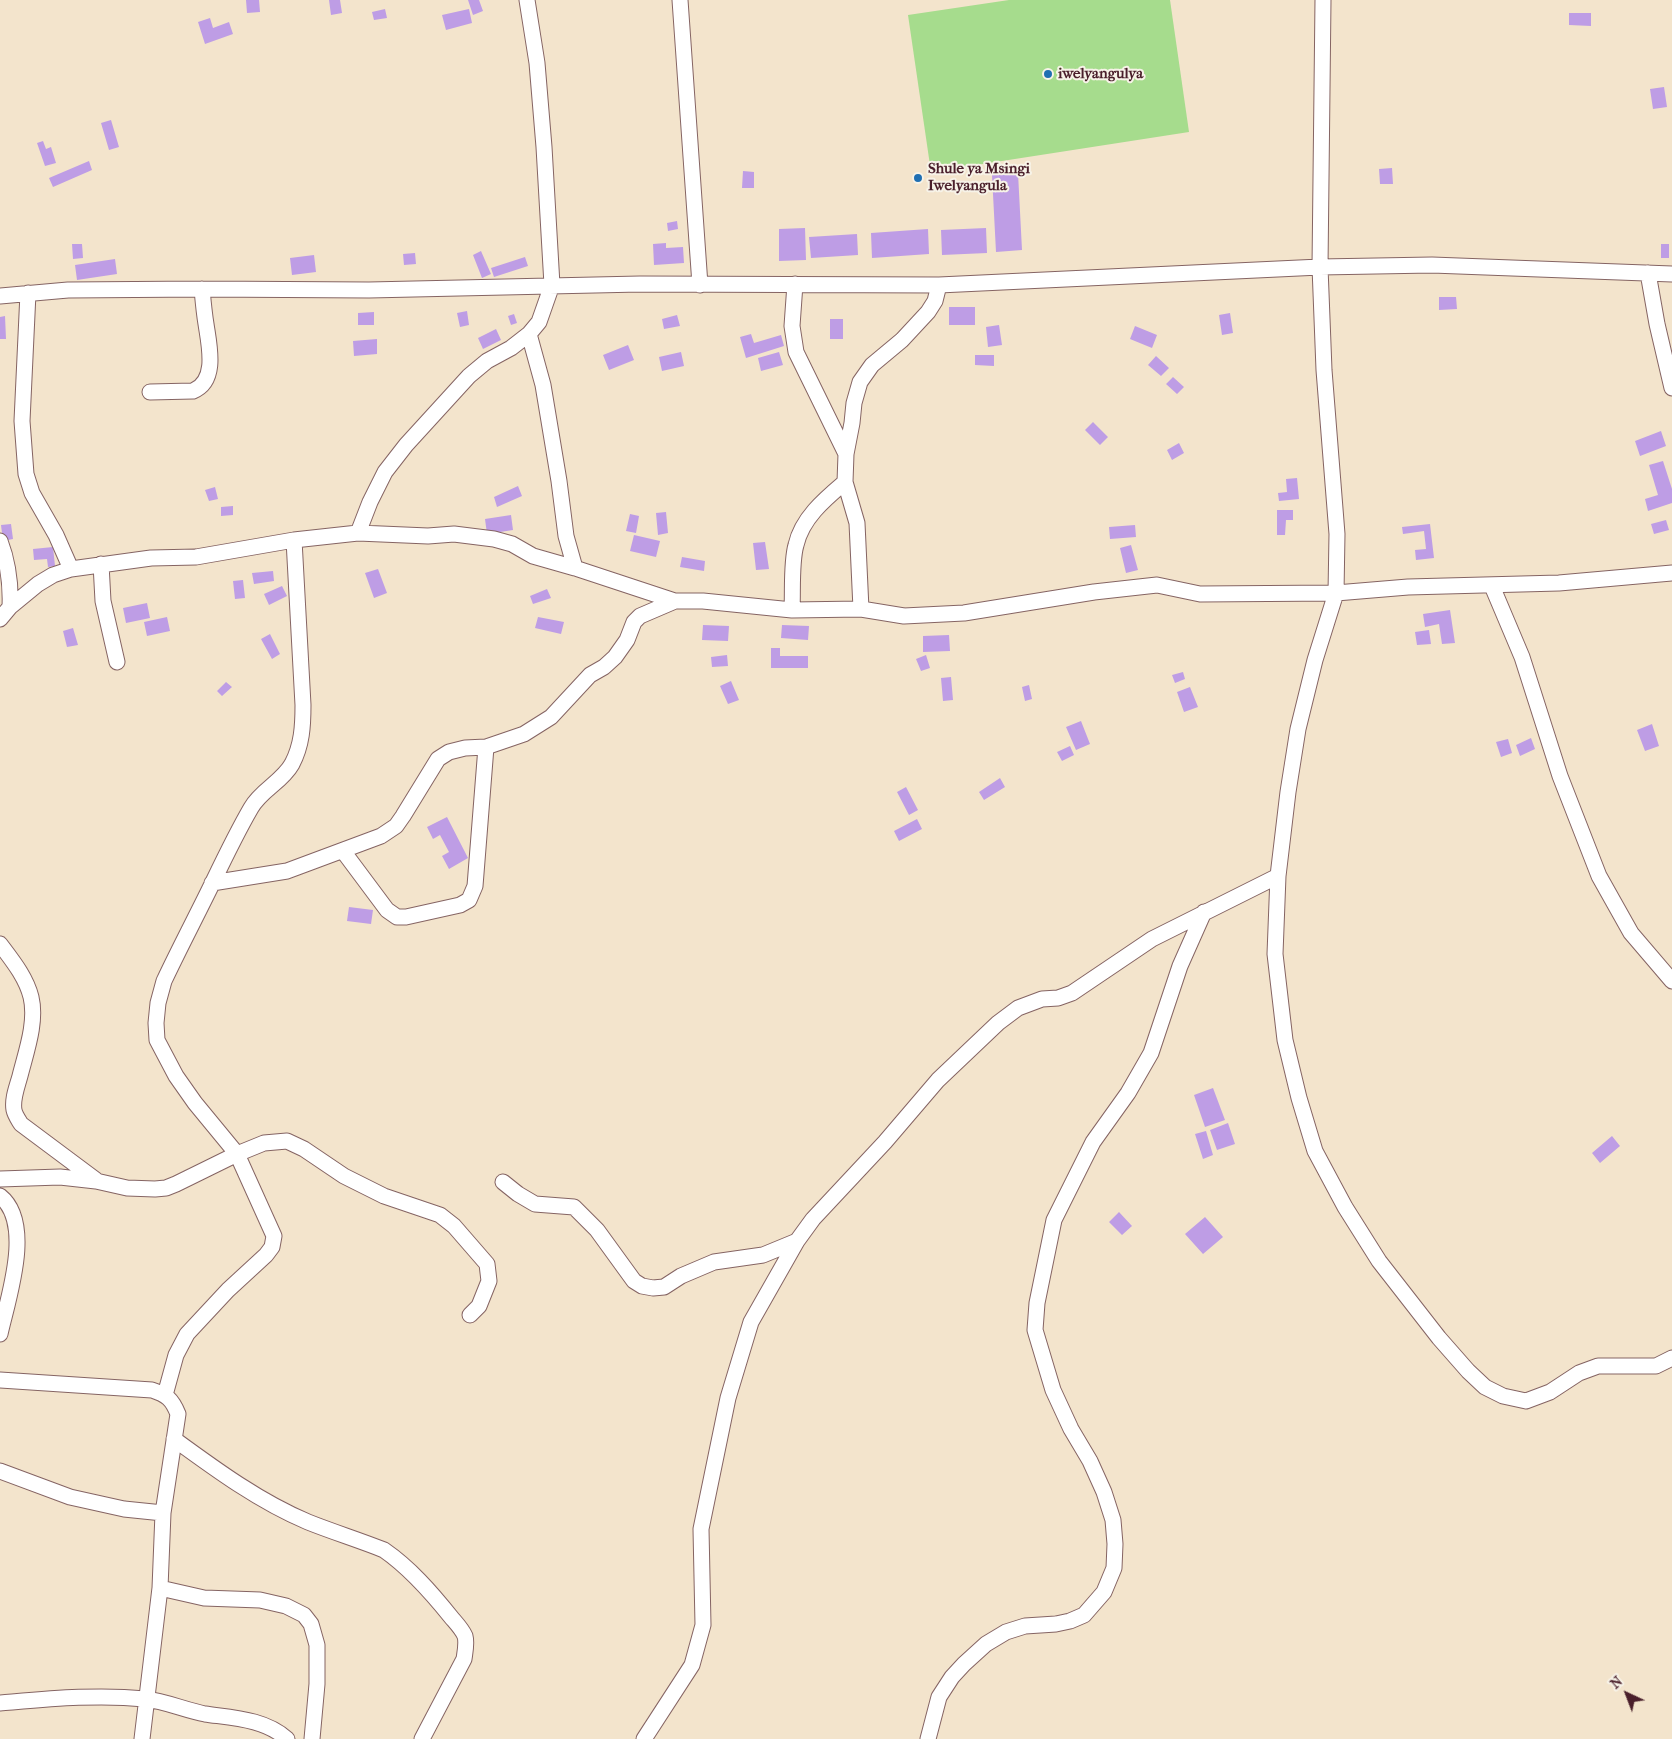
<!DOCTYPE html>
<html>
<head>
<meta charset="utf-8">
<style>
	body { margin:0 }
	#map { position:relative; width:1672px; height:1739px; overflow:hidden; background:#f3e4cc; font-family:"IM FELL French Canon",serif }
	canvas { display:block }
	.north { position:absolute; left:1602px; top:1669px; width:50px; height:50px; -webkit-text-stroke:4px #f7f3e8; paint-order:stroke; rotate:317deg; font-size:14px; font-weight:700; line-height:20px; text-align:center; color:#4a1f2b }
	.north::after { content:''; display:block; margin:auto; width:18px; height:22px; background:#4a1f2b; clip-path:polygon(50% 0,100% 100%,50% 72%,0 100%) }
</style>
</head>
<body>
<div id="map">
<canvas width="1672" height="1739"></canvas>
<div class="north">N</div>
</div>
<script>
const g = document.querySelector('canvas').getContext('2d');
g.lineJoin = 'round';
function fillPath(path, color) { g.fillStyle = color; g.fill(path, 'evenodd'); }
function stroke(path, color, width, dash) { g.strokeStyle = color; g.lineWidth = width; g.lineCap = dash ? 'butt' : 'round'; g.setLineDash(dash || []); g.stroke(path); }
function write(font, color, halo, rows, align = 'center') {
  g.font = font + ' "IM FELL French Canon",serif'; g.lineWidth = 4; g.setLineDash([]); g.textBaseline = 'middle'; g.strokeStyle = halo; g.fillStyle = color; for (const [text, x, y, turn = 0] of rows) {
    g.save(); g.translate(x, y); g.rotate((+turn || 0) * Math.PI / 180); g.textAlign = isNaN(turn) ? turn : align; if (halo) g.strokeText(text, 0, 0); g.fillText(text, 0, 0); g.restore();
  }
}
fillPath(new Path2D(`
	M 1009,0 L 1170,0 L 1189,132 L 931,172 L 908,15 Z`), '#a6dc8d');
fillPath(new Path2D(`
	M 246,0 L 259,0 L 260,12 L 247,13 Z
	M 329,0 L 340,0 L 342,13 L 331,15 Z
	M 468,0 L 479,0 L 483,11 L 473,15 Z
	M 385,9 L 387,18 L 374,20 L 372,12 Z
	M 469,9 L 472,23 L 446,30 L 442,15 Z
	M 1569,13 L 1591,13 L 1591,26 L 1569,25 Z
	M 210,18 L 213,28 L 229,22 L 233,34 L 205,44 L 198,22 Z
	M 1664,87 L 1667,107 L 1653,109 L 1650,89 Z
	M 111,120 L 119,147 L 109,150 L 101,123 Z
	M 43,141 L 46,149 L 51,147 L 56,163 L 45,166 L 37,143 Z
	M 89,161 L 92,170 L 53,187 L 49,178 Z
	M 1392,168 L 1393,184 L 1380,184 L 1379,169 Z
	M 743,171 L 754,172 L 754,188 L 742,188 Z
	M 1018,173 L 1022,250 L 996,252 L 992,175 Z
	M 677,221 L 678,229 L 668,231 L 667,223 Z
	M 805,228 L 806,260 L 779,261 L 779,229 Z
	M 986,228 L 987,253 L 942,255 L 941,230 Z
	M 928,229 L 929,254 L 872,258 L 871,233 Z
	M 857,234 L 858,255 L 811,258 L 809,237 Z
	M 666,243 L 666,248 L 683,247 L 684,263 L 654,265 L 653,244 Z
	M 72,244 L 82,244 L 83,258 L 73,259 Z
	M 1661,244 L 1669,244 L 1669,258 L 1661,258 Z
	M 481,251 L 491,274 L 482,278 L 473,255 Z
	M 415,253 L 416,264 L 404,265 L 403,254 Z
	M 314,255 L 316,272 L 292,275 L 290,258 Z
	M 525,257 L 528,266 L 494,277 L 491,268 Z
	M 115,259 L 117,274 L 77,280 L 75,265 Z
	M 1439,297 L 1456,297 L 1457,309 L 1439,310 Z
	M 949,307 L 975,307 L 975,325 L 949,325 Z
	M 467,311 L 469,325 L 460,327 L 457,313 Z
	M 374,312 L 374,325 L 358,325 L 358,313 Z
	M 1230,313 L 1233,333 L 1222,335 L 1219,315 Z
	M 514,314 L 517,323 L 511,325 L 508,316 Z
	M 677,315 L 680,326 L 664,329 L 662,319 Z
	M 5,316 L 6,339 L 0,339 L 0,317 Z
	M 830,319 L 843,319 L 843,339 L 830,339 Z
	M 999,325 L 1002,345 L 988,347 L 986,327 Z
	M 1135,326 L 1157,335 L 1152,348 L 1130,339 Z
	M 496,329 L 501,340 L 483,349 L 478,338 Z
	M 751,334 L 754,343 L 781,335 L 784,346 L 746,358 L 740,337 Z
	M 377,339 L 377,354 L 354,356 L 353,341 Z
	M 628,345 L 634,360 L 609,370 L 603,355 Z
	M 681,352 L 684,366 L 662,371 L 659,357 Z
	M 779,352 L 783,365 L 761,371 L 758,358 Z
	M 975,355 L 994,355 L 994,366 L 975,365 Z
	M 1156,356 L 1169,368 L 1161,376 L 1148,365 Z
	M 1173,377 L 1184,387 L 1177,394 L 1166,384 Z
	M 1093,422 L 1108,437 L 1100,445 L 1085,430 Z
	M 1661,431 L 1666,446 L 1640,456 L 1635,441 Z
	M 1179,443 L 1184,453 L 1172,460 L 1167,450 Z
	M 1663,461 L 1672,489 L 1672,503 L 1648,511 L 1645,499 L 1658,495 L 1649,465 Z
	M 1297,478 L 1299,499 L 1279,501 L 1278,493 L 1287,492 L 1286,479 Z
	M 518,486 L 522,496 L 497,507 L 494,497 Z
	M 215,487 L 218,499 L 209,501 L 205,490 Z
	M 233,506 L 233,515 L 221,516 L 221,507 Z
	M 1277,510 L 1293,510 L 1293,520 L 1286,520 L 1285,535 L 1277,535 Z
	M 666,512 L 668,533 L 658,535 L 656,513 Z
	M 630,514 L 639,516 L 636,533 L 626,531 Z
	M 511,515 L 513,530 L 487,534 L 485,519 Z
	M 1666,520 L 1669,530 L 1654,534 L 1651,524 Z
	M 11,524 L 13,539 L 3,541 L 1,525 Z
	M 1430,524 L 1434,558 L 1416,560 L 1415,550 L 1426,549 L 1424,531 L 1403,534 L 1402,527 Z
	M 1135,525 L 1136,537 L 1110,539 L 1109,527 Z
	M 634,535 L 660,541 L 656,557 L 630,551 Z
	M 765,542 L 769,569 L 756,570 L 753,543 Z
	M 1131,545 L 1138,570 L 1126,573 L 1120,548 Z
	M 53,547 L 55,566 L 48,567 L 47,559 L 34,560 L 33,549 Z
	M 682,557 L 705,561 L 704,571 L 680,567 Z
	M 378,569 L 387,593 L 374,598 L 365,573 Z
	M 273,571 L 274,581 L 254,584 L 252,573 Z
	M 243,580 L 245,598 L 235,599 L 233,581 Z
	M 282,586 L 287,596 L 269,605 L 264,594 Z
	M 547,589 L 551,598 L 533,604 L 530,596 Z
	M 147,603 L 150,618 L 126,623 L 123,608 Z
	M 1450,610 L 1455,643 L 1442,644 L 1439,624 L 1425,627 L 1423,614 Z
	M 167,617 L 170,631 L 147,636 L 144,622 Z
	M 538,617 L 564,622 L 561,634 L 535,628 Z
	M 703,625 L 729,626 L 728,641 L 702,640 Z
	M 782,625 L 809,626 L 808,640 L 781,638 Z
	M 73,628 L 78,645 L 67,647 L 63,631 Z
	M 1429,630 L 1431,644 L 1417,645 L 1415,632 Z
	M 270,634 L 280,654 L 272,659 L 261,639 Z
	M 949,635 L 950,651 L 923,652 L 923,636 Z
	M 771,648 L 780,648 L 780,656 L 808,656 L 808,668 L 771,668 Z
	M 727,655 L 728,666 L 712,667 L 711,657 Z
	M 926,655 L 930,668 L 921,671 L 916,659 Z
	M 1183,672 L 1185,679 L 1175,683 L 1172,675 Z
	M 951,677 L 953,700 L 943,701 L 941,678 Z
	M 731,681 L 739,700 L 728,704 L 720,686 Z
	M 226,682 L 232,687 L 222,696 L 217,691 Z
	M 1029,685 L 1032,699 L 1025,701 L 1022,687 Z
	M 1190,687 L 1198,707 L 1184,712 L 1177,692 Z
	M 1081,721 L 1090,744 L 1076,750 L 1066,727 Z
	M 1652,724 L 1659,746 L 1645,751 L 1637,730 Z
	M 1531,738 L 1535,749 L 1520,756 L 1516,745 Z
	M 1508,739 L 1512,753 L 1501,757 L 1496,742 Z
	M 1070,746 L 1074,755 L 1062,761 L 1057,752 Z
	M 1000,778 L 1005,787 L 984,800 L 979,792 Z
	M 906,787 L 918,810 L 909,815 L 897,792 Z
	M 447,817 L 468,858 L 449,869 L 442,856 L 449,852 L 440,835 L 433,839 L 427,827 Z
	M 917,819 L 922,829 L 899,841 L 894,831 Z
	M 349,907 L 373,910 L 371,924 L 347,921 Z
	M 1213,1088 L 1225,1120 L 1205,1127 L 1194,1095 Z
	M 1228,1123 L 1235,1144 L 1217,1150 L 1210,1130 Z
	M 1206,1131 L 1213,1155 L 1203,1159 L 1195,1134 Z
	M 1612,1136 L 1620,1146 L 1600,1163 L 1592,1153 Z
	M 1119,1212 L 1132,1226 L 1122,1235 L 1109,1222 Z
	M 1205,1217 L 1223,1237 L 1203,1254 L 1185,1234 Z`), '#be9de5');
const minor = new Path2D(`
	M 680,0 L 700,285
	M 1323,0 L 1320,267 L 1324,370 L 1337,534 L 1336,593 L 1315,660 L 1298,729 L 1288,792 L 1278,876 L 1275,954 L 1285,1040 L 1299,1098 L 1315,1151 L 1345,1207 L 1379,1261 L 1439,1338 L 1468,1371 L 1485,1387 L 1503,1396 L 1526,1401 L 1550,1392 L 1579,1373 L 1598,1366 L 1656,1366 L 1672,1358
	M 1648,273 L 1657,324 L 1672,388
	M 795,284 L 792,326 L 796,352 L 846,454
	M 28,293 L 22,421 L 26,474 L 32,493 L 56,535 L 71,569
	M 0,296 L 68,290 L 202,289 L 369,290 L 640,284 L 939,285 L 1320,267 L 1432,265 L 1672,274
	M 529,334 L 543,385 L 559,481 L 566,536 L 575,568
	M 150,392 L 193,391 C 218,381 209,345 206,324 C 204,312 203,300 202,289
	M 358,533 L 370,502 L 385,472 L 406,445 L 469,376 L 487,361 L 511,348 L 529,334 L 539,322 L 552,285 L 544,147 L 537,63 L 527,0
	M 0,541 C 8,562 11,583 10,607
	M 101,564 L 103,601 L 117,662
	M 1492,586 L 1522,657 L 1560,776 L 1599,876 L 1631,933 L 1672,981
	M 861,609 L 857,523 L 845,482 L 846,454 L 852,423 L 854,403 L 860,382 L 872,365 L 902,340 L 928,312 L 935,301 L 939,285
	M 792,610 C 793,591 791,562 796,545 C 802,518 825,499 845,482
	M 0,619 L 10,607 L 38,584 L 53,575 L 71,569 L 151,558 L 196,557 L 294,540 L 358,533 L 428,536 L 454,534 L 494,539 L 512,544 L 533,556 L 575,568 L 675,601 L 703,601 L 792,610 L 861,609 L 904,616 L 964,613 L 1094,592 L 1157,585 L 1200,594 L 1336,593 L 1408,587 L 1559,583 L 1672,573
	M 343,851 L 387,910 L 397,917 L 406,917 L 460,905 L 469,900 L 475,886 L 486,747
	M 212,883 L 287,871 L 381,836 L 396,826 L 403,816 L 438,759 L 449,752 L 465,748 L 486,747 L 524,734 L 551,717 L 590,675 L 604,667 L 615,657 L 627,640 L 634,622 L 640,616 L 675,601
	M 0,944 C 12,960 26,977 31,997 C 37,1022 26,1052 20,1076 C 17,1087 12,1099 14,1110 C 15,1115 18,1119 21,1124 L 96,1180
	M 0,1179 L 60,1177 L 96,1181 L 127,1188 L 155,1189 L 166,1188 L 176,1184 L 237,1154 L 264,1143 L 287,1141 L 304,1149 L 344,1176 L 384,1196 L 440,1215 L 454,1226 L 487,1264 L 489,1281 L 479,1306 L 470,1315
	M 503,1182 L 518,1194 L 535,1204 L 574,1207 L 597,1230 L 634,1281 L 642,1286 L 653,1288 L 664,1287 L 681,1276 L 714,1262 L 763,1255 L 797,1241
	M 0,1196 C 34,1223 8,1298 0,1334
	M 0,1380 L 152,1390 C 167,1395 172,1399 178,1414 L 163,1513 L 160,1588 L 142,1739
	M 165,1395 L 176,1355 L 187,1334 L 228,1290 L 266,1255 L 272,1247 L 274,1236 L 237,1154 L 195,1103 L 176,1076 L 157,1040 L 156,1023 L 158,1003 L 164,981 C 180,947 197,915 213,882 C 225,857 237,832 251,808 C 261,790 282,782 292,764 C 302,745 303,726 303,705 L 294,540
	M 174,1439 C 215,1469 260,1502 308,1522 C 333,1532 359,1540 384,1550 C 410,1568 431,1592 451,1617 C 456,1623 462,1629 465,1636 C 467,1643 465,1652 464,1659 L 422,1739
	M 0,1471 L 70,1497 L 124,1509 L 163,1513
	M 160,1588 L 204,1598 L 260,1600 L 286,1606 L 304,1615 L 311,1624 L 317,1645 L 317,1684 L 312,1739
	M 0,1703 C 48,1699 97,1694 145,1699 C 165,1701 185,1710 205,1714 C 233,1718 265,1719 287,1739
	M 644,1739 L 692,1665 L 703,1625 L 701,1529 L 728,1398 L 751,1322 L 797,1241 L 813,1219 L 885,1142 L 938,1080 L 998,1023 L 1018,1008 L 1042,999 L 1058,998 L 1072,993 L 1152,939 L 1278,876
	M 928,1739 L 939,1697 L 952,1677 L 964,1664 L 986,1644 L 1006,1632 L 1025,1626 L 1056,1624 L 1070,1621 L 1084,1615 L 1104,1592 L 1114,1568 L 1115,1544 L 1113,1520 L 1104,1492 L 1090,1461 L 1071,1429 L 1053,1390 L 1035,1330 L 1037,1303 L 1054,1220 L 1093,1142 L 1128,1093 L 1151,1053 L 1180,966 L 1204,912`);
stroke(minor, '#856463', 17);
stroke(minor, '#fff', 15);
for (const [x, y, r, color] of [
	[1048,74,5,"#1f6fb2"],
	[918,178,5,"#1f6fb2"]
]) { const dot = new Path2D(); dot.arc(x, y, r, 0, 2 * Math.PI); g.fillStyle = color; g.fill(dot); stroke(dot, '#f7f3e8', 2); }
write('bold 15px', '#4a1f2b', '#f7f3e8', [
	["iwelyangulya",1058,74],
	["Shule ya Msingi",928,169],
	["Iwelyangula",928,186]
], 'left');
</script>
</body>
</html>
